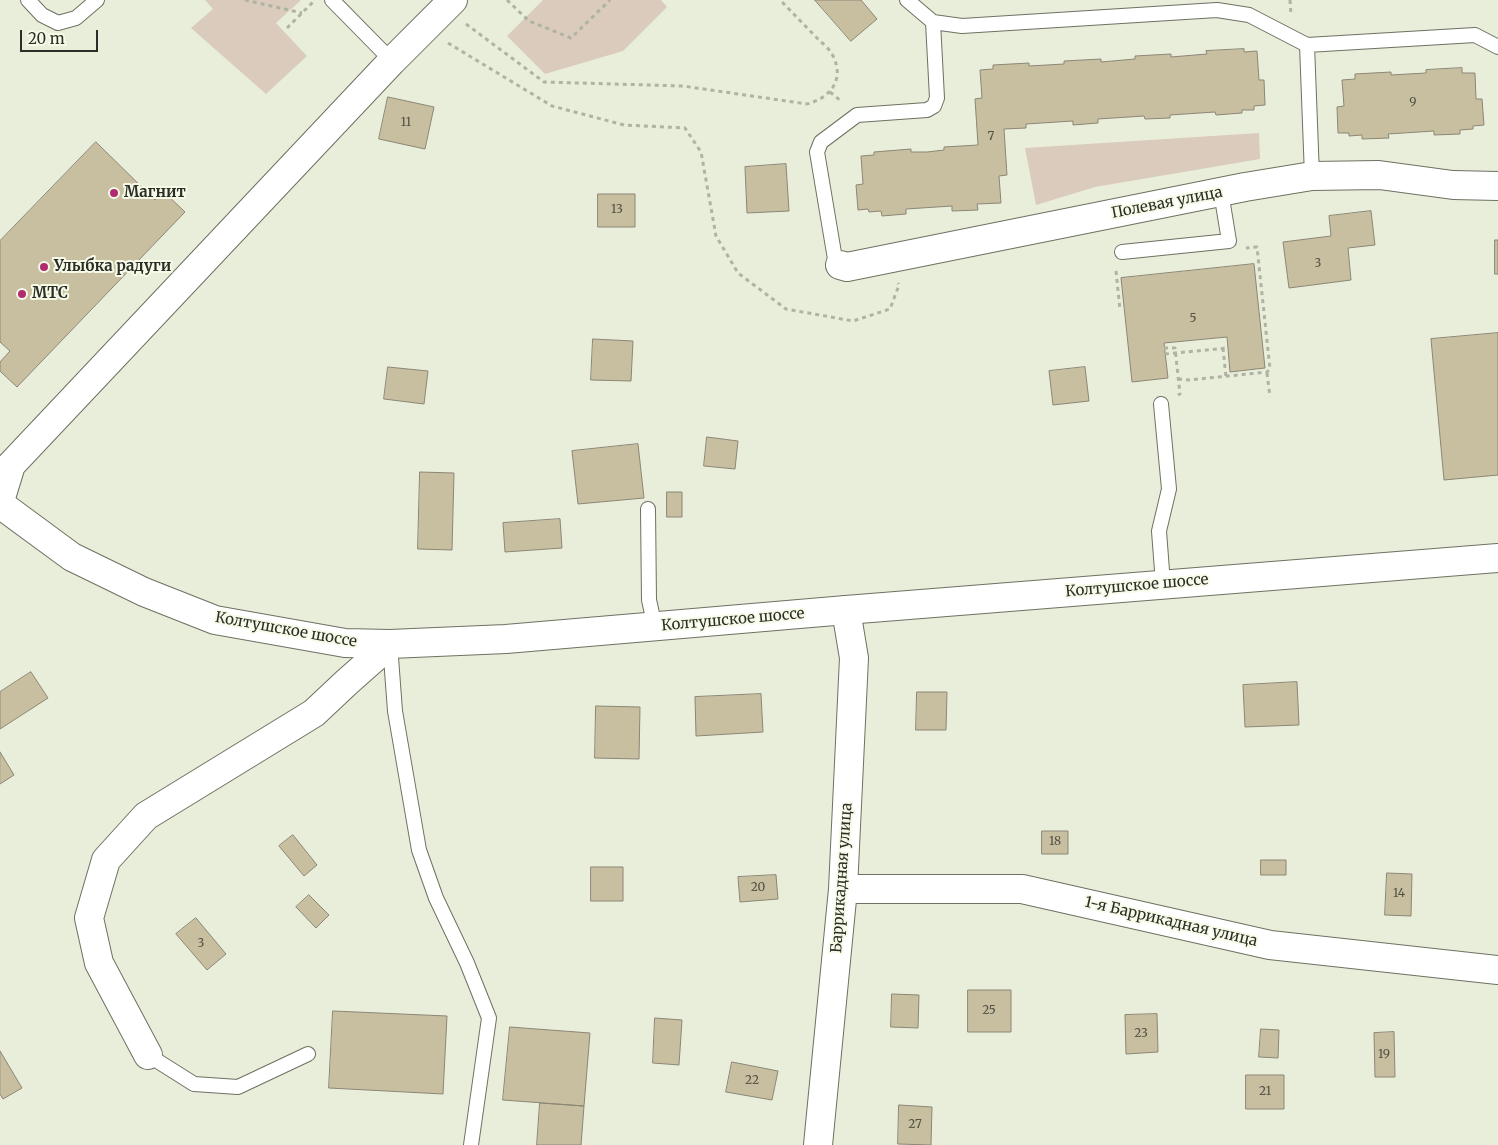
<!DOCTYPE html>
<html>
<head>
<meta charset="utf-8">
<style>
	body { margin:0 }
	#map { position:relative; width:1498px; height:1145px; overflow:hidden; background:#e9eedb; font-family:Merriweather,serif }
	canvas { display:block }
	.scale { position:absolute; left:20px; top:30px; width:78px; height:22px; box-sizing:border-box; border:2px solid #2b2d26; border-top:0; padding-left:6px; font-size:15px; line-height:18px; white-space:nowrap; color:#2b2d26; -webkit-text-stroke:4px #f6fbe8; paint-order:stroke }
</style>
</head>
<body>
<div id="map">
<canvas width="1498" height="1145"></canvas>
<div class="scale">20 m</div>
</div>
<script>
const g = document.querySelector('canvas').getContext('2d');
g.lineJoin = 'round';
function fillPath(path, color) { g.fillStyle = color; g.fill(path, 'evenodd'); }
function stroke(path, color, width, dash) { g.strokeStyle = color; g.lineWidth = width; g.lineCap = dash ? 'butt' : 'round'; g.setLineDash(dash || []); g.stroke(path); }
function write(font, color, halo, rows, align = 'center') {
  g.font = font + ' Merriweather,serif'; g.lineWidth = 4; g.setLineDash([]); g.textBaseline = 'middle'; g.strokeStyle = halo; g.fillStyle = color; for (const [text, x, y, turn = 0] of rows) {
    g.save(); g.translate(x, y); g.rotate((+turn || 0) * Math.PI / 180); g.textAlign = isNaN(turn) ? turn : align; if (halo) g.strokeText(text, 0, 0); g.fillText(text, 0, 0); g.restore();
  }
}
fillPath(new Path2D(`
	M 205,0 L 301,0 L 276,23 L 307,56 L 266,94 L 191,28 L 213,9 Z
	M 543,0 L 661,0 L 667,7 L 623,51 L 545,74 L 507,36 Z
	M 1259,133 L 1260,159 L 1095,187 L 1036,205 L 1025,148 Z`), '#dacbbc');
const building = new Path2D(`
	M 815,0 L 861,0 L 877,19 L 851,41 Z
	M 1244,49 L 1244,52 L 1257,51 L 1259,80 L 1264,80 L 1265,105 L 1254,106 L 1254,110 L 1242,110 L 1242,113 L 1216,115 L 1215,112 L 1170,115 L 1170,118 L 1145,119 L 1144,116 L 1098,119 L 1098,123 L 1073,125 L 1073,121 L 1026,124 L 1026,128 L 1004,129 L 1007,175 L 999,176 L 1001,203 L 977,204 L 978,210 L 952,211 L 952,206 L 906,209 L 906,214 L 882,216 L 881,211 L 869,212 L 868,209 L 858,210 L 856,185 L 863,184 L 861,156 L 874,155 L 874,152 L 911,149 L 911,152 L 927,152 L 944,150 L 944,147 L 978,145 L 975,99 L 982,98 L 980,70 L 993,69 L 993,65 L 1029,63 L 1029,66 L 1064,64 L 1064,61 L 1101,59 L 1101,62 L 1135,59 L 1135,56 L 1171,54 L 1171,57 L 1207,54 L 1206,51 Z
	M 1462,68 L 1462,73 L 1475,73 L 1476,99 L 1482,99 L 1484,125 L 1473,126 L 1473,129 L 1460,130 L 1460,134 L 1434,135 L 1434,131 L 1388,134 L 1389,138 L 1362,139 L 1362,135 L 1349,136 L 1349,133 L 1338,133 L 1337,107 L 1344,106 L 1342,80 L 1355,79 L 1355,74 L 1391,72 L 1391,75 L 1426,73 L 1426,70 Z
	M 388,97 L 434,107 L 425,149 L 379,139 Z
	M 96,142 L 155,200 L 163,191 L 185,212 L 17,387 L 0,371 L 0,362 L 10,351 L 0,342 L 0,241 Z
	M 786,164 L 789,211 L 747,213 L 745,167 Z
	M 598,194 L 635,194 L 635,227 L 598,227 Z
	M 1371,211 L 1375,245 L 1348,248 L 1351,280 L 1289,288 L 1283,242 L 1331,236 L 1329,216 Z
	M 1495,240 L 1498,240 L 1498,274 L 1495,274 Z
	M 1254,264 L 1265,368 L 1230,372 L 1227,337 L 1164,343 L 1168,378 L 1132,382 L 1121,278 Z
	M 1498,333 L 1498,475 L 1444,480 L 1431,339 Z
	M 593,339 L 633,341 L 631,381 L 591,380 Z
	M 388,367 L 428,371 L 424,404 L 384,399 Z
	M 1085,367 L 1089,401 L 1053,405 L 1049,371 Z
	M 707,437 L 738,441 L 735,469 L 704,466 Z
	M 638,444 L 644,498 L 578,504 L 572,451 Z
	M 420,472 L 454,473 L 452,550 L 418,549 Z
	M 667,492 L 682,492 L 682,517 L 667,517 Z
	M 560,519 L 562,548 L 505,552 L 503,523 Z
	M 31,672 L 48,698 L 0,729 L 0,692 Z
	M 1297,682 L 1299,725 L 1245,727 L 1243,685 Z
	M 917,692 L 947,692 L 946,730 L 916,730 Z
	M 761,694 L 763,732 L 696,736 L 695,697 Z
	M 596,706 L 640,707 L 639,759 L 595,758 Z
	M 0,752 L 14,775 L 0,784 Z
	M 1042,831 L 1068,831 L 1068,854 L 1042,854 Z
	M 293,835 L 317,865 L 304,876 L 279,846 Z
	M 1261,860 L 1286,860 L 1286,875 L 1261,875 Z
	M 591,867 L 623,867 L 623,901 L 591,901 Z
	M 1387,873 L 1412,874 L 1411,916 L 1385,915 Z
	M 776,875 L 778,899 L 740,902 L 738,877 Z
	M 309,895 L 329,915 L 316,928 L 296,907 Z
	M 196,918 L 226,954 L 207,970 L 176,934 Z
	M 968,990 L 1011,990 L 1011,1032 L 968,1032 Z
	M 892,994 L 919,995 L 918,1028 L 891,1027 Z
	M 333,1011 L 447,1016 L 443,1094 L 329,1088 Z
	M 1157,1014 L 1158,1052 L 1126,1054 L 1125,1015 Z
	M 655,1018 L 682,1020 L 679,1065 L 653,1063 Z
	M 510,1027 L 590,1033 L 584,1106 L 503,1100 Z
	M 1261,1029 L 1279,1030 L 1278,1058 L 1259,1057 Z
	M 1394,1032 L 1395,1077 L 1375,1077 L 1374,1033 Z
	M 0,1051 L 22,1088 L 3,1099 L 0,1094 Z
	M 732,1062 L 778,1071 L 772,1100 L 726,1092 Z
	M 1246,1075 L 1284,1075 L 1284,1109 L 1246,1109 Z
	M 540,1103 L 584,1106 L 581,1145 L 537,1145 Z
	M 899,1105 L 932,1107 L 931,1145 L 898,1144 Z`);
fillPath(building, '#c8bfa1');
stroke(building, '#8b8675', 1);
const lane = new Path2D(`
	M 28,0 L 42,15 L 58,23 L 76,18 L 97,0
	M 332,0 L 392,61
	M 907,0 L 933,22 L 962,26 L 1217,10 L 1249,15 L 1307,45 L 1475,35 L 1498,47
	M 1307,45 L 1312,176
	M 1122,252 L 1229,241 L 1221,192
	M 840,265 L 835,259 L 817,152 L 821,142 L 857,115 L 927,110 L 934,106 L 937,98 L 933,22
	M 1161,404 L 1169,489 L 1159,531 L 1163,584
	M 648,509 L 649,600 L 655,627
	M 390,644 L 395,711 L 419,850 L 436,898 L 467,963 L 489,1018 L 471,1145
	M 148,1055 L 194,1084 L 238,1087 L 308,1054`);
const street = new Path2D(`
	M 840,265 L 847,267 L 1245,187 L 1312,176 L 1379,175 L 1453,185 L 1498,186
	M 0,501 L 11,465 L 392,61 L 453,0
	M 843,889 L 1022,889 L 1270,945 L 1498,970
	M 148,1055 L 99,963 L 89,918 L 106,860 L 146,816 L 314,713 L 347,682 L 390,644
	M 818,1145 L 843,889 L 854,658 L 846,610`);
const secondary = new Path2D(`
	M 0,504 L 72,557 L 144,592 L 215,620 L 345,643 L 390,644 L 506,639 L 846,610 L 1498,558`);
stroke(lane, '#6d7161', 16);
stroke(street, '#6d7161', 30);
stroke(secondary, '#6d7161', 30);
stroke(new Path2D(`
	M 245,0 L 302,13
	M 507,0 L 529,21 L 571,38 L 610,0
	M 1290,0 L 1291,15
	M 466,24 L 544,82 L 683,86 L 807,104 C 830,98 845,80 833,56 C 830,49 823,44 818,39 C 805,26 793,13 780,0
	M 287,28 L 313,2
	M 448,43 L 552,106 L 624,125 L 685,128 L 701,152 L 716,236 L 738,273 L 786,309 L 853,321 L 890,309 L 899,285 L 898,283
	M 830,92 L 841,101
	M 1116,271 L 1120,310
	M 1164,348 L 1175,348 L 1180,394 L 1178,395
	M 1223,348 L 1226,377
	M 1165,354 L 1228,348
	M 1267,373 L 1270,397
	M 1178,379 L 1189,380 L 1267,372 L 1270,369 L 1257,247 L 1246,248`), '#afb3a4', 3, [4, 4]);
stroke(lane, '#fff', 14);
stroke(street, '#fff', 28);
stroke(secondary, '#fff', 28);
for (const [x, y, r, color] of [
	[114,193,5,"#b12b6f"],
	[44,267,5,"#b12b6f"],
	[22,294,5,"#b12b6f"]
]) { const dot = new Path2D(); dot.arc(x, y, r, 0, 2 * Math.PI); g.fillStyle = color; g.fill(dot); stroke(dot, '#f6fbe8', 2); }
write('12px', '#525245', null, [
	["9",1413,103],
	["11",406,123],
	["7",991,137],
	["13",617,210],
	["3",1318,264],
	["5",1193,319],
	["18",1055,842],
	["20",758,888],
	["14",1399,894],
	["3",201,944],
	["25",989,1011],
	["23",1141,1034],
	["19",1384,1055],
	["22",752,1081],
	["21",1265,1092],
	["27",915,1125]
]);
write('bold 15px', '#2b2d26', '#f6fbe8', [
	["Магнит",124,193],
	["Улыбка радуги",54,267],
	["МТС",32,294]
], 'left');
write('15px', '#2b2d26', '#f6fbe8', [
	["Полевая улица",1167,203,-11],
	["Колтушское шоссе",1137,586,-5],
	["Колтушское шоссе",733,620,-5],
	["Колтушское шоссе",286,630,10],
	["Баррикадная улица",842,878,-86],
	["1-я Баррикадная улица",1171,922,13]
]);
</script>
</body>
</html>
